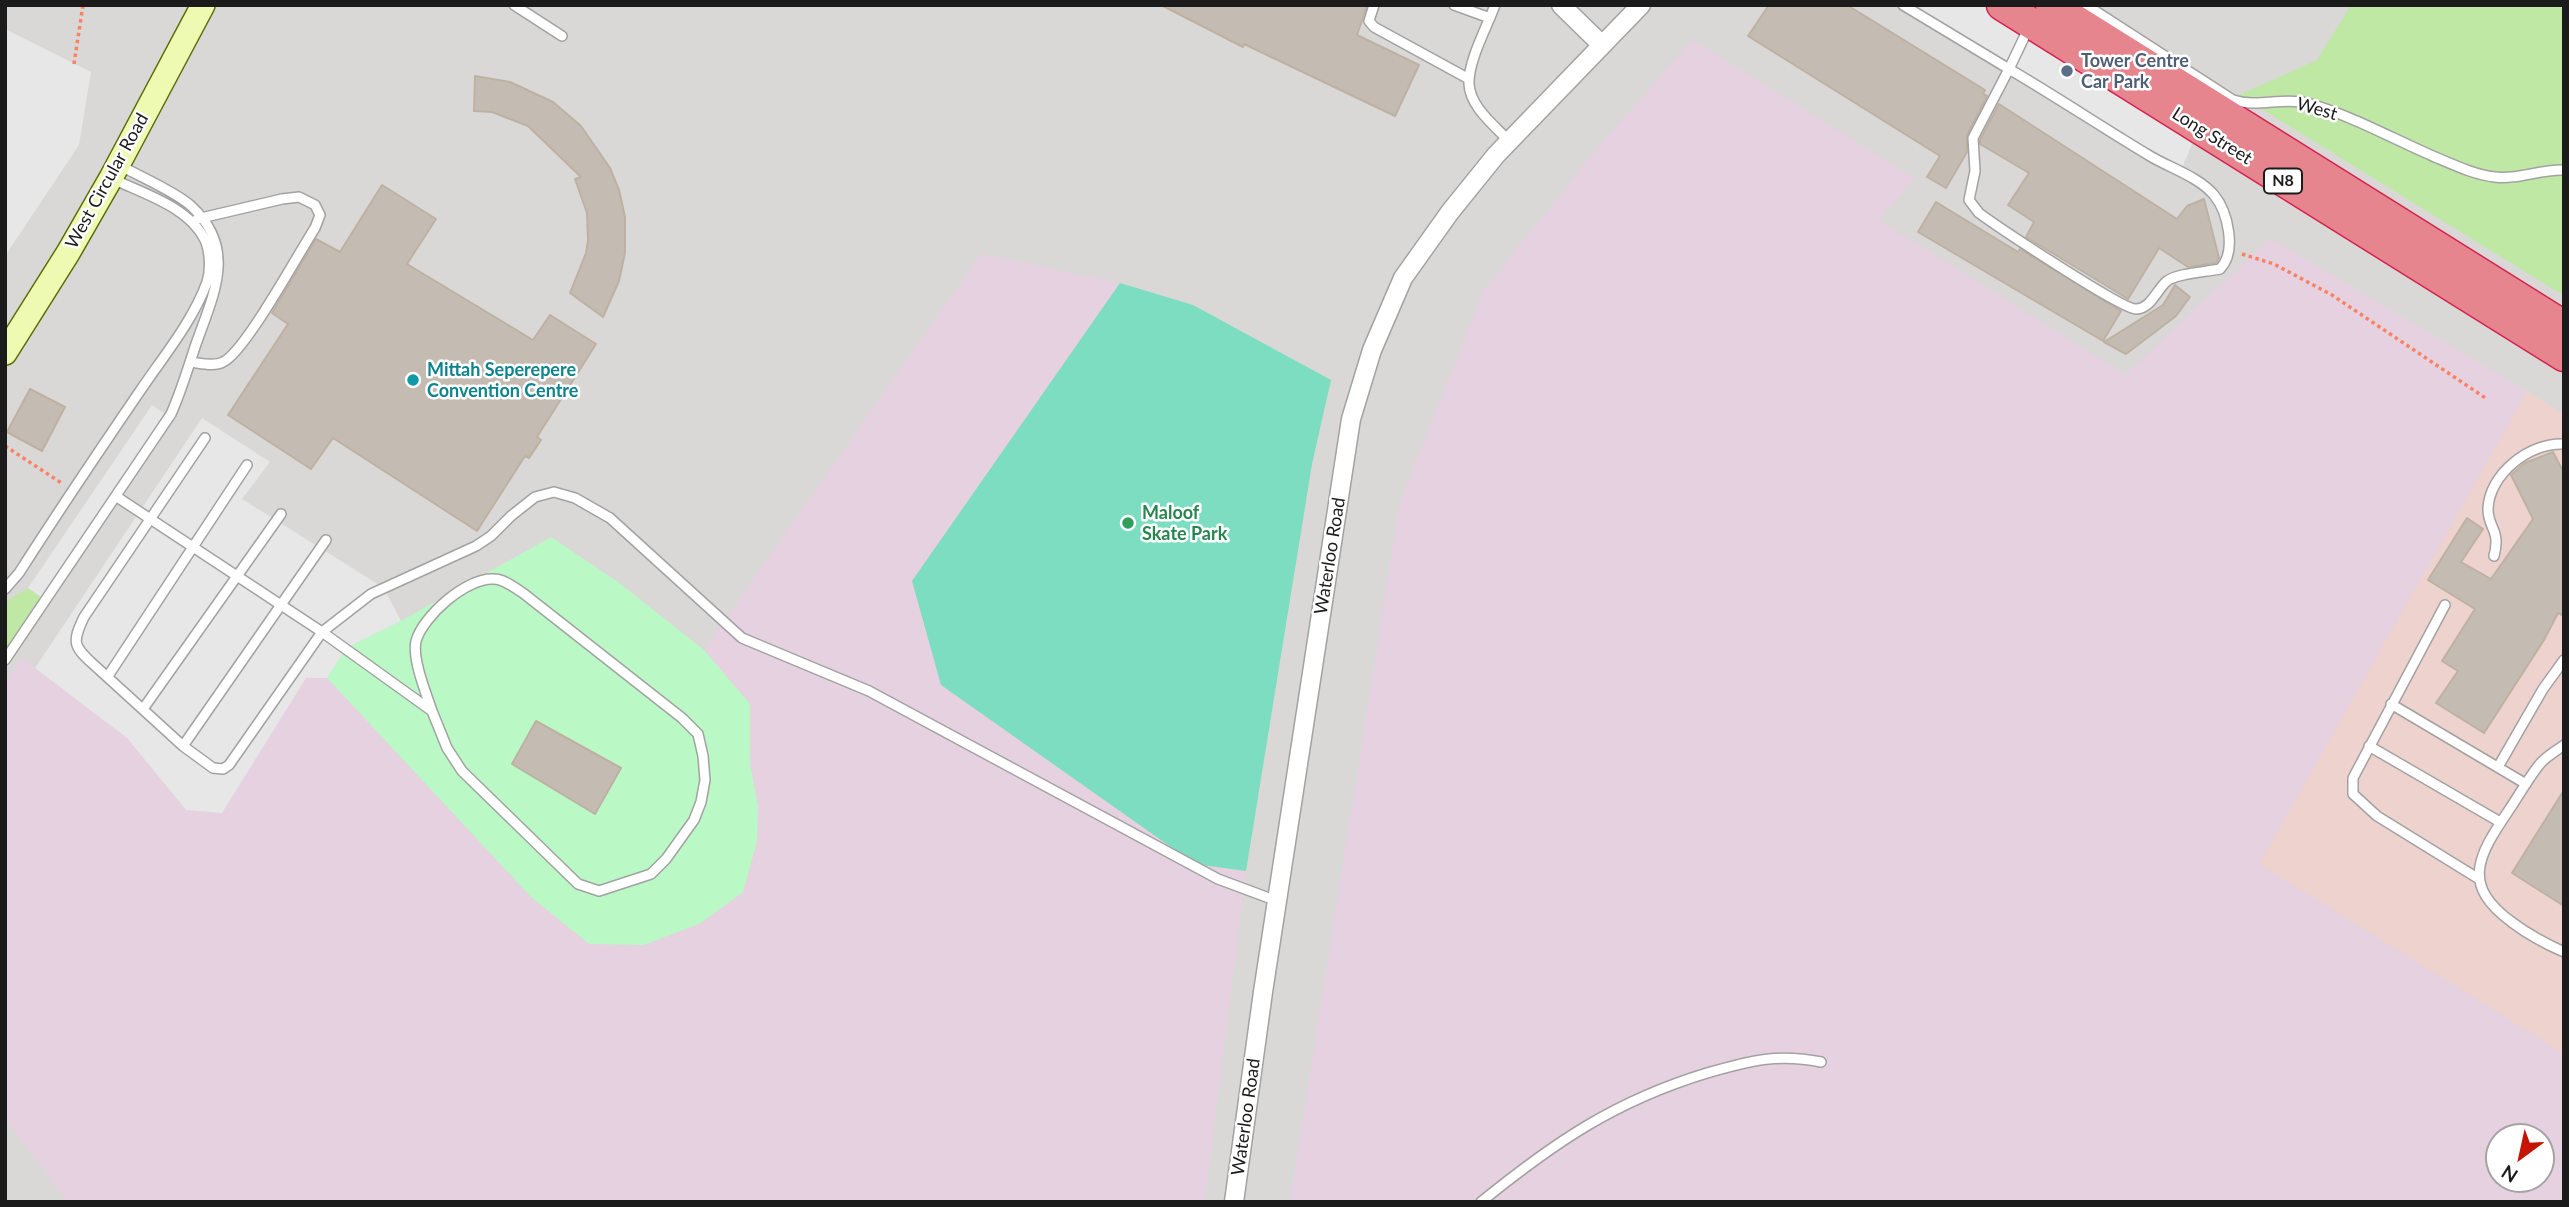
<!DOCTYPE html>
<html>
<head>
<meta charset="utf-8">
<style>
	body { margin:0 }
	#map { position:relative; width:2569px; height:1207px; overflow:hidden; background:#edeae0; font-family:Lato,sans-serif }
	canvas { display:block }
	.frame { position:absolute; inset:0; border:7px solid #1b1b1b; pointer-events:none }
	.north { position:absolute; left:2485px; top:1123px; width:70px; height:70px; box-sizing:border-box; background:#fff; border:2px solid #a4a4a4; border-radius:50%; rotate:213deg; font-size:19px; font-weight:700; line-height:28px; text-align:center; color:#1b1b1b }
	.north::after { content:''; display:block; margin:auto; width:24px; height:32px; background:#c51400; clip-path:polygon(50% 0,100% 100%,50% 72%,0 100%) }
</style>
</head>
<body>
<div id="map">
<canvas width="2569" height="1207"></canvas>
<div class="frame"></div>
<div class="north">N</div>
</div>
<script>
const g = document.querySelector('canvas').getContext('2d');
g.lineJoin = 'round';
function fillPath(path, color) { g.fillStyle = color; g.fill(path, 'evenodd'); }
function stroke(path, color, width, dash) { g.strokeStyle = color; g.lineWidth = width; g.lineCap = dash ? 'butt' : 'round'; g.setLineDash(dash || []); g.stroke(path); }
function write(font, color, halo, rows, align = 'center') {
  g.font = font + ' Lato,sans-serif'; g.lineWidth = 5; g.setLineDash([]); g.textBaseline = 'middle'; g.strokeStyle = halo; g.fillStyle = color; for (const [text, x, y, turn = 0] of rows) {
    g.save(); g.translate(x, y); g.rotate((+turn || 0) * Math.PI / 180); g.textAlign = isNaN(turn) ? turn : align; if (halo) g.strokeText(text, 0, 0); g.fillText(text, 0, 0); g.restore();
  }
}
fillPath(new Path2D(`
	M 5,5 L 2564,5 L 2564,1202 L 5,1202 ZM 2499,1137 L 2541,1137 L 2541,1179 L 2499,1179 Z`), '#d9d8d7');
fillPath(new Path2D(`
	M 2527,391 L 2564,414 L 2564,1054 L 2259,864 Z`), '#eed2ce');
fillPath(new Path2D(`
	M 1693,40 L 1914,178 L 1879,220 L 2126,375 L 2270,238 L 2527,391 L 2259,864 L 2564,1054 L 2564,1202 L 1290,1202 L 1400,502 L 1484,290 L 1610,133 ZM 2499,1137 L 2541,1137 L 2541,1179 L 2499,1179 Z
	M 981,254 L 1120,283 L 912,581 L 1195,864 L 1246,871 L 1205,1202 L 68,1202 L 5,1119 L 5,683 L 22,658 L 127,738 L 186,810 L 222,813 L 306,678 L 327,678 L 531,897 L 589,944 L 644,945 L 701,923 L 743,892 L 757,841 L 758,807 L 750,764 L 750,704 L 704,650 Z`), '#e6d1e0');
fillPath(new Path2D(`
	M 2351,5 L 2564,5 L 2564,290 L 2561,294 L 2239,95 L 2317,60 Z
	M 28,588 L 44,599 L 5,655 L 5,602 Z`), '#bfe8a4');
fillPath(new Path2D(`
	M 551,537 L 618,582 L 704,650 L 750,704 L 750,764 L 758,807 L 757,841 L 743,892 L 701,923 L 644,945 L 589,944 L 531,897 L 327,678 L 346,648 L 401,621 Z`), '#baf9c5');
fillPath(new Path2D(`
	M 1120,283 L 1193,305 L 1331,380 L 1312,464 L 1246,871 L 1195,864 L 941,685 L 912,581 Z`), '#7cddc1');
fillPath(new Path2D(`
	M 1913,5 L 2010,5 L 2200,126 L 2181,170 Z
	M 5,29 L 91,72 L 79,145 L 5,256 Z
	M 152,405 L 168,416 L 44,599 L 28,588 Z
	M 202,418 L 270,462 L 242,499 L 384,588 L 401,621 L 346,648 L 327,678 L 306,678 L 222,813 L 186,810 L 127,738 L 35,668 Z`), '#e7e7e7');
const building = new Path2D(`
	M 1161,5 L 1367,5 L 1357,35 L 1419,65 L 1395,116 L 1244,44 L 1243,47 Z
	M 1769,5 L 1847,5 L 1985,90 L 1983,94 L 1987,96 L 1967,135 L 1967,152 L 1946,188 L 1927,177 L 1940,156 L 1748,36 Z
	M 475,76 L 510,82 L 553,102 L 581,126 L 610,168 L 619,190 L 625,217 L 625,253 L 619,281 L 603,317 L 570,293 L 586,253 L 588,241 L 587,213 L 575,179 L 581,177 L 528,126 L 492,112 L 474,111 Z
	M 1999,104 L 2177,219 L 2187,206 L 2204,199 L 2219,258 L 2216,263 L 2188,267 L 2159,248 L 2128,299 L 2026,237 L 2034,222 L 2008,205 L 2029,173 L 1980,144 L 1980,140 Z
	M 382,185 L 436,219 L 407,264 L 533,340 L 550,315 L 596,344 L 537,437 L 541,440 L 529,458 L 525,456 L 477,531 L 333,438 L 311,469 L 228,415 L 288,324 L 272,313 L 316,239 L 340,252 Z
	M 1936,202 L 2018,252 L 2020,249 L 2121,311 L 2103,341 L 1918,232 Z
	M 2175,285 L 2190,297 L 2176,316 L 2126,354 L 2104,342 L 2163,305 Z
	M 30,389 L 65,407 L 42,451 L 7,432 Z
	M 2553,452 L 2564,473 L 2564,616 L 2558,613 L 2544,640 L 2484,733 L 2436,703 L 2458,671 L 2442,661 L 2475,609 L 2428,580 L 2467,518 L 2483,529 L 2461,562 L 2491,579 L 2533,519 L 2511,475 L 2525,463 Z
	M 536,721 L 621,768 L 595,814 L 512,764 Z
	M 2564,790 L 2564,906 L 2512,873 Z`);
fillPath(building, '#c4bcb3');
stroke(building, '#beb1a2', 2);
const lane = new Path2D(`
	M 514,5 L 562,36
	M 1374,5 L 1369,21 L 1374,27 L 1469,79
	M 1454,5 L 1490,18
	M 1495,5 C 1487,27 1468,61 1469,84 C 1470,107 1495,126 1509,141
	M 1903,5 L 2009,69 L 2029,27
	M 2086,5 L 2233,100 C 2258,108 2282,97 2307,103 C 2351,115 2393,139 2435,157 C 2454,165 2475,175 2495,177 C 2518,180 2540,169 2564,170
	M 2009,69 C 2057,97 2103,128 2150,156 C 2170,168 2199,177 2214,195 C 2228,212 2237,252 2220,269 C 2206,272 2178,273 2167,281 C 2157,289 2151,309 2136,309 C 2121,309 1998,227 1979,213 L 1969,200 L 1975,171 L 1973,138 Z
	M 190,362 C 200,363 214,367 223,362 C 245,352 298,254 315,228 L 320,215 L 315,205 L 299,197 L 282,199 L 197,219
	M 205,438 L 84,617 C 72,642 73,646 93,664 L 183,746 L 213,768 L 223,769 L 229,765 L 322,632 L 371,594 L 476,546 L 491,536 L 511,516 L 535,497 L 554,492 L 575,498 L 610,518 L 742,638 L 869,691 L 1218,879 L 1277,901
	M 117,497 L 322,632 L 432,711 L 447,748 L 462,771 L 578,884 L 599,891 L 651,874 L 666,859 L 694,820 L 701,802 L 705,780 L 703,756 L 698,734 L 682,718 L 523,593 C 515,588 504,579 494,579 C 467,577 423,616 416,641 C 412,659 426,693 432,711
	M 2494,556 C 2501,529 2488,529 2488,509 C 2489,474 2530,442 2564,444
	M 5,589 L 19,573 C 58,512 99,451 140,391 C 163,357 193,321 207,282 C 211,269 210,252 205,240 C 189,207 144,194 113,179
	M 2445,605 L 2353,778 L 2353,794 L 2377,816 L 2479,879
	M 5,660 L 171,414 C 181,392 188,368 196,344 C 214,293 238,248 190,205 C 174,191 139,176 119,165
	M 108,676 L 247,465
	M 2391,704 L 2526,784
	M 143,709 L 281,514
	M 2564,745 C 2556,751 2545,757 2539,765 C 2528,779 2519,795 2509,810 C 2478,856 2460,885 2513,923 C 2529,935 2546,944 2564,952
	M 183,746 L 326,540
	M 2369,746 L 2500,822
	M 2498,767 L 2543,689 L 2564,660
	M 1481,1202 C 1555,1142 1615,1101 1707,1073 C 1749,1061 1777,1053 1821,1062`);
const street = new Path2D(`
	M 1561,5 L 1602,45
	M 1234,1202 L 1263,992 L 1351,419 L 1372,350 L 1403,278 L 1450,212 L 1496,155 L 1641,5`);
const secondary = new Path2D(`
	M 5,353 L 68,253 L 111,178 L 203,5`);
const highway = new Path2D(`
	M 2002,5 L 2564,356
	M 2051,5 L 2564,326`);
stroke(lane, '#a2a2a2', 12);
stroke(street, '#a2a2a2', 21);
stroke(secondary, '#596f04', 26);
stroke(highway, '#d5224e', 33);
stroke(new Path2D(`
	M 74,64 L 83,5
	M 2242,254 L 2274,264 L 2332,295 L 2487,399
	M 5,446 L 63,484`), '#fa8263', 3.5, [3.5, 3.5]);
stroke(lane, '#fff', 9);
stroke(street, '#fff', 18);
stroke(secondary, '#eef9b1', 23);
stroke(highway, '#e6858e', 30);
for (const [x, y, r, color] of [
	[2067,71,7,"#5c6f8a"],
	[413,380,7,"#0f9aa8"],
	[1128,523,7,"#2e9e5b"]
]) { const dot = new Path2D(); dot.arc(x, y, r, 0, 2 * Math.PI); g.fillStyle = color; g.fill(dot); stroke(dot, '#fff', 2.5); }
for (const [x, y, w] of [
	[2283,181,38]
]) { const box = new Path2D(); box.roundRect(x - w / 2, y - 12.5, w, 25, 5); g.fillStyle = '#fff'; g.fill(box); stroke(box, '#1b1b1b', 2); }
write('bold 16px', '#1b1b1b', null, [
	["N8",2283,181]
]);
write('bold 18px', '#4e5e75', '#fff', [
	["Tower Centre",2081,61],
	["Car Park",2081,82]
], 'left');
write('18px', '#1b1b1b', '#fff', [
	["West",2317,109,16],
	["Long Street",2212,136,32],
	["West Circular Road",107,181,-61],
	["Waterloo Road",1330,556,-81],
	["Waterloo Road",1246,1117,-82]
]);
write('bold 18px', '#0d838f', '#fff', [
	["Mittah Seperepere",427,370],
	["Convention Centre",427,391]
], 'left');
write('bold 18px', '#27864d', '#fff', [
	["Maloof",1142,513],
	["Skate Park",1142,534]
], 'left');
</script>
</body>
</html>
